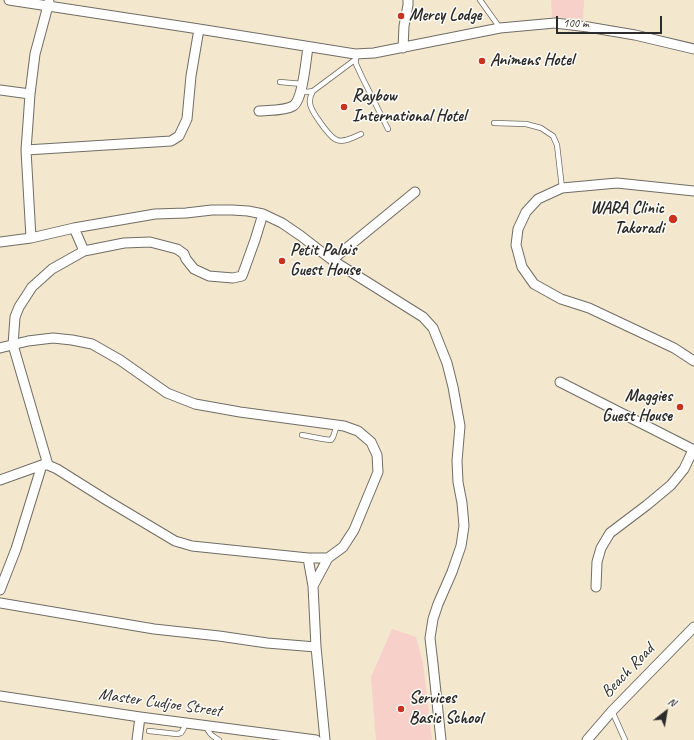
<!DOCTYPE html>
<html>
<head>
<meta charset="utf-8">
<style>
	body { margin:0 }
	#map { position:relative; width:694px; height:740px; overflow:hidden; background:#f3e7ce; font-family:Caveat,sans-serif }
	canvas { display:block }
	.north { position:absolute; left:646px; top:692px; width:40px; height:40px; -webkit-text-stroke:3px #fdfcf7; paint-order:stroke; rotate:31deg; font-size:11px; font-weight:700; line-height:16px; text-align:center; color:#2b2b2b }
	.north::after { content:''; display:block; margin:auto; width:14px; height:18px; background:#2b2b2b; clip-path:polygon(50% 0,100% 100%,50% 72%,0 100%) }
	.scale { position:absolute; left:556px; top:16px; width:106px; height:18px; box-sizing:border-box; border:2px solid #2b2b2b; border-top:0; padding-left:5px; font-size:12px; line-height:14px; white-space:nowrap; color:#2b2b2b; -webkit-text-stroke:3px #fdfcf7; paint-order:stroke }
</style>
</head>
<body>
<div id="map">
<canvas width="694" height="740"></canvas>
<div class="north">N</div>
<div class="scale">100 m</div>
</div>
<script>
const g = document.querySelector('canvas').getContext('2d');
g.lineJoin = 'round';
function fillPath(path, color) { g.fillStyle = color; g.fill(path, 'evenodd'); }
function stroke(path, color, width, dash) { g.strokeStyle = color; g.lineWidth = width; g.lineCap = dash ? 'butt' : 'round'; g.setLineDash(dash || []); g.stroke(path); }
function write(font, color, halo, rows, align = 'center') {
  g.font = font + ' Caveat,sans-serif'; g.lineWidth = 3; g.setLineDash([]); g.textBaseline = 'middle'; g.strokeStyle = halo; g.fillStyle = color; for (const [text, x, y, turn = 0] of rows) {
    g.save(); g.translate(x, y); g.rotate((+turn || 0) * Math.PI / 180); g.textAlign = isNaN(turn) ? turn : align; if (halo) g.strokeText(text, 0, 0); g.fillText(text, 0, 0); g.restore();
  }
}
fillPath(new Path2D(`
	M 551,0 L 584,0 L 583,19 L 552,17 Z
	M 392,629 L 416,637 L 423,663 L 432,740 L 376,740 L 371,677 Z`), '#f7d0ca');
const lane = new Path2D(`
	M 480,0 L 500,28
	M 355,54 L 356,64 L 362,77 L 388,129
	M 280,82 L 302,84
	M 301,90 L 307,92 L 313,91 L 356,59
	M 313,91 C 311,95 309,98 310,103 C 310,110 330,138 337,140 C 344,143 354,137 361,134
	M 494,123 L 526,124 L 541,128 L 553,136 L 557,145 L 562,188
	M 302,435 L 323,439 L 331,440 L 333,437 L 337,425
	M 612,711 L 625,740
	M 206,725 C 208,733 212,736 219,740
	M 149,731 L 177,734 L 181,733 L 184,728 L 185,723`);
const street = new Path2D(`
	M 9,0 L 199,29 L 355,54 L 374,53 L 500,28 L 555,23 L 588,27 L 635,35 L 694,49
	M 403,48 L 404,26 L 408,5 L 408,0
	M 0,90 L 30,94
	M 259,111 C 268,110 285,111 293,106 C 303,100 306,59 308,47
	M 26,150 L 171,141 L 179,136 L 187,119 L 191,76 L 199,29
	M 694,191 L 617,183 L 562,188 L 538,199 L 526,212 L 518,229 L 516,245 L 522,267 L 534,284 L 561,299 L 589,308 L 674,348 L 694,361
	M 74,228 L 84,251
	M 31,238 L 26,150 L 28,123 L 30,94 L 35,54 L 49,2
	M 0,242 L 31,238 L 74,228 L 155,214 L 186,213 L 212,210 L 232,210 L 248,211 L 263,214 L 282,223 L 301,236 L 332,260 L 423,317 L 433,328 L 447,363 L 453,387 L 460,426 L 457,461 L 458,482 L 462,503 L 464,526 L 461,546 L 452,572 L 438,604 L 433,619 L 430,638 L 433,664 L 441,740
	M 332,260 L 415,192
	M 0,348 L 28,341 L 53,338 L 72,340 L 92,344 L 120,360 L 167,393 L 195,404 L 240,412 L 344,426 L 358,431 L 371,442 L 377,455 L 378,472 L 354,530 L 343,547 L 328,558 L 313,586
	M 560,382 L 694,450
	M 48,465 L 13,345 L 15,317 L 19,307 L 32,287 L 52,269 L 84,251 L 124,243 L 150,242 L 177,249 L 184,254 L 186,259 L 194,269 L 209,276 L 233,278 L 242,276 L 255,240 L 263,214
	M 0,480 L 42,465 L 48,465 L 57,469 L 108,501 L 175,541 L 192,546 L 308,558 L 328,558
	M 308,558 L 313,586 L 316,647 L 325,740
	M 596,587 L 597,562 L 601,548 L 610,533 L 647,505 L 671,485 L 684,469 L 693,450
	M 0,590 L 16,549 L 42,465
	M 0,603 L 154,629 L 219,636 L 267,643 L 316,647
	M 0,696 L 140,717 L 316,740
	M 137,740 L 140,717
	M 587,740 L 612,711 L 694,627`);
stroke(lane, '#716d64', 6);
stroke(street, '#716d64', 11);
stroke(lane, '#fff', 4.5);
stroke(street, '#fff', 9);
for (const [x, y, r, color] of [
	[401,16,4,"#c8321e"],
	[482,61,4,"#c8321e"],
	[344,107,4,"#c8321e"],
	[673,219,5,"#c8321e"],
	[282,261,4,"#c8321e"],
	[680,407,4,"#c8321e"],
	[401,709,4,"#c8321e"]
]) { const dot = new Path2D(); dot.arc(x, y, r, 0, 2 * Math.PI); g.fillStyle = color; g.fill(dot); stroke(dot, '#fdfcf7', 1.5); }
write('bold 17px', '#2b2b2b', '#fdfcf7', [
	["Mercy Lodge",409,16],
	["Animens Hotel",490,61],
	["Raybow",352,97],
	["International Hotel",352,117],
	["WARA Clinic",664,209,"right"],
	["Takoradi",664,229,"right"],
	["Petit Palais",290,251],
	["Guest House",290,271],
	["Maggies",672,397,"right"],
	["Guest House",672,417,"right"],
	["Services",409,699],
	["Basic School",409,719]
], 'left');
write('17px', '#2b2b2b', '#fdfcf7', [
	["Beach Road",628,671,-46],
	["Master Cudjoe Street",160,703,8]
]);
</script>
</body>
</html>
